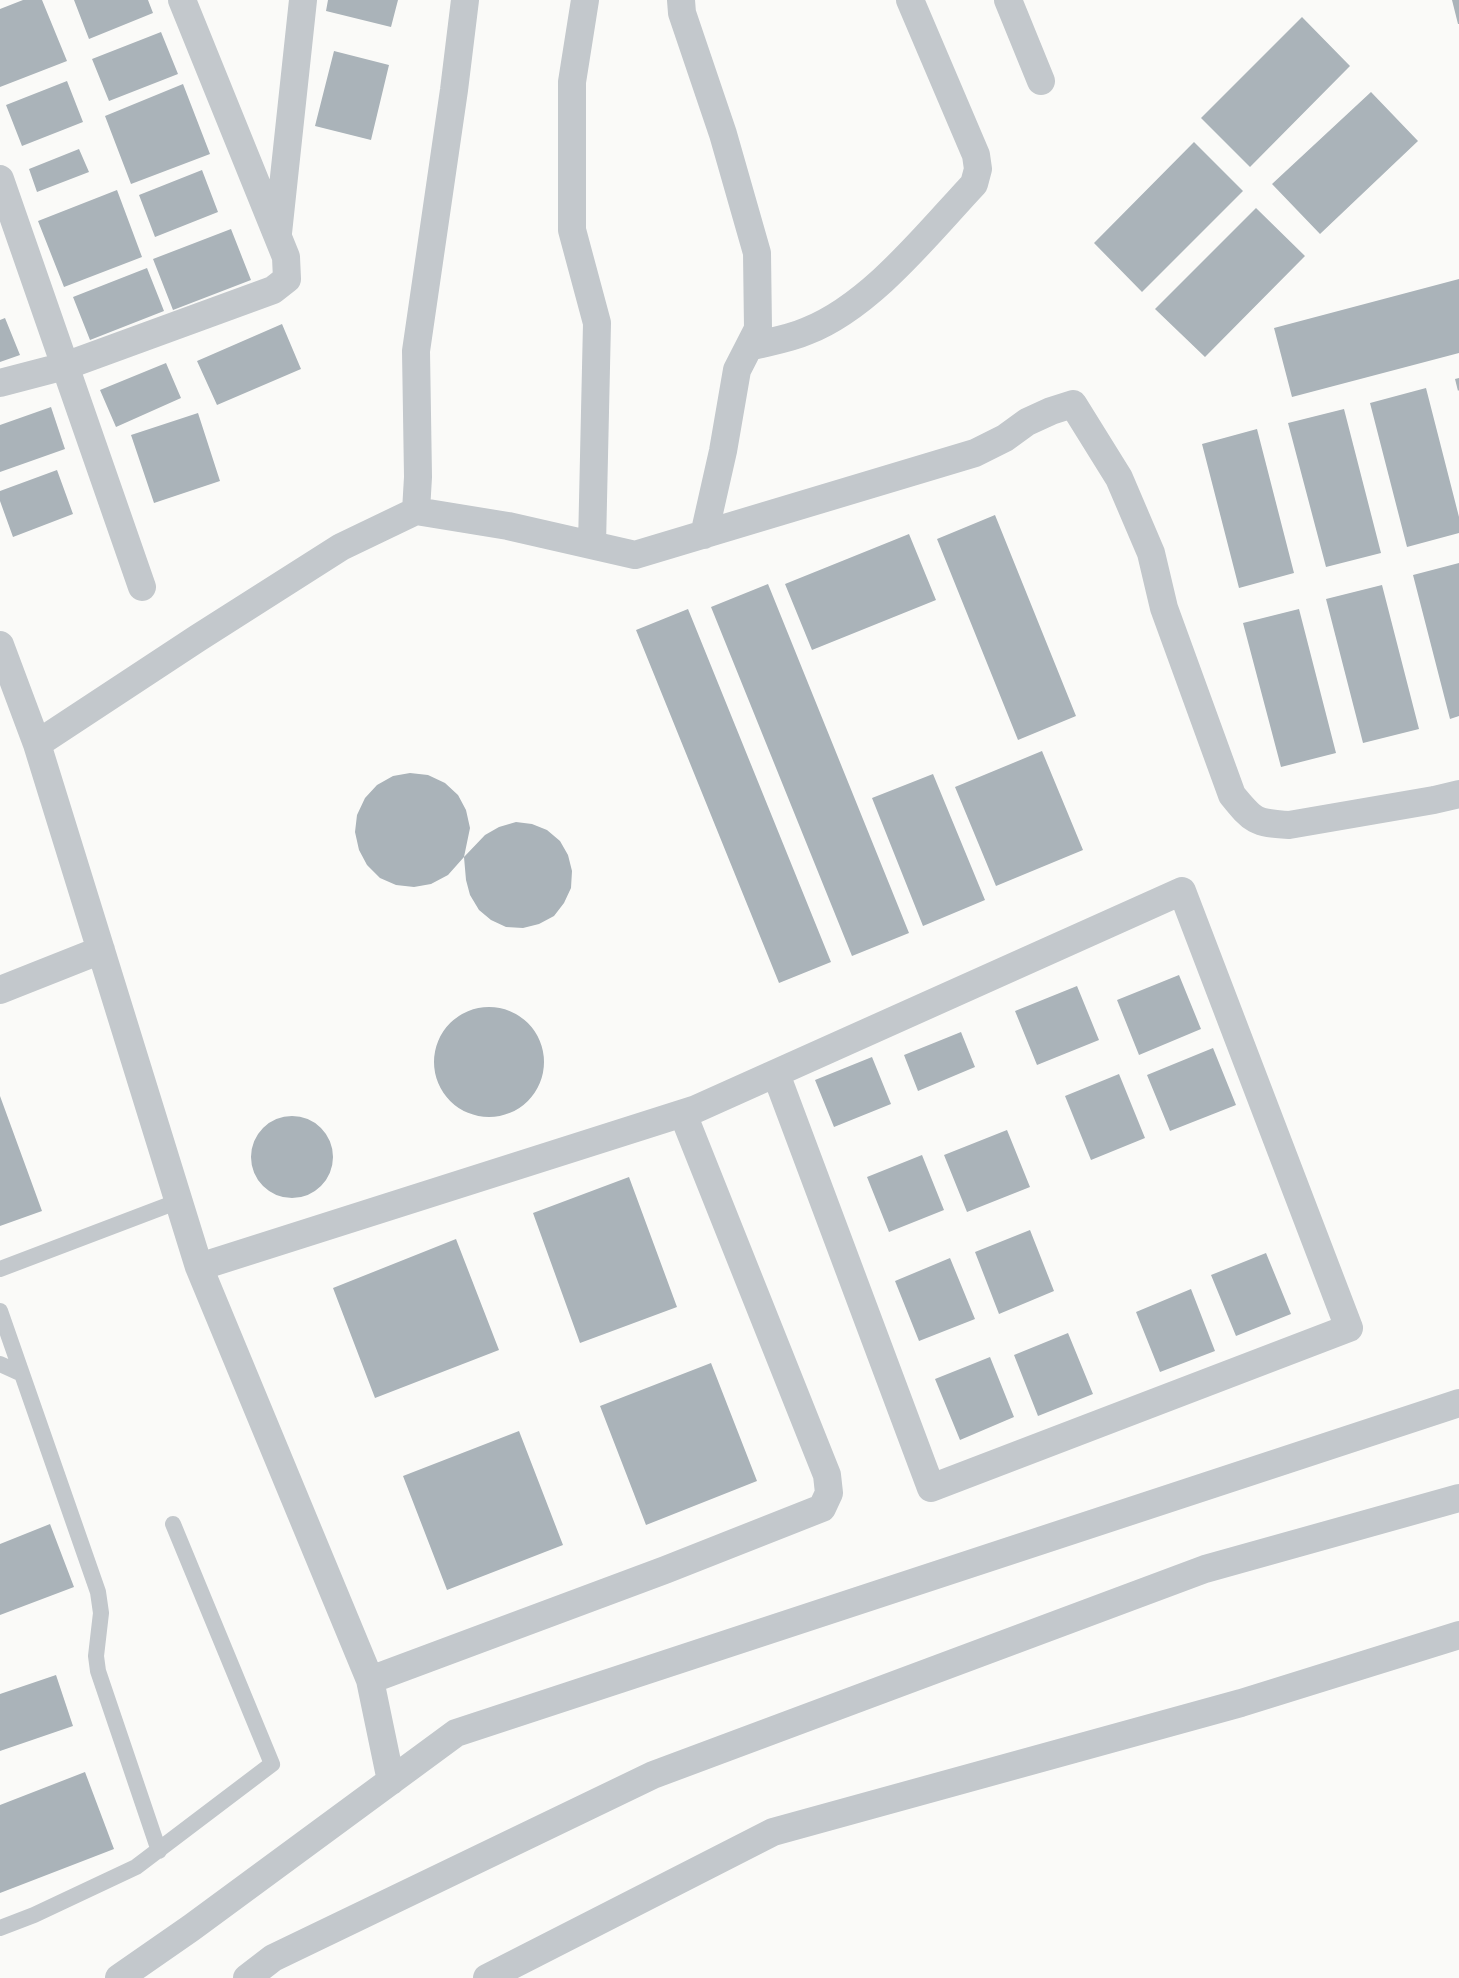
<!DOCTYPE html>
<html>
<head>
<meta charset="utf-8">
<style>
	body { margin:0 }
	canvas { display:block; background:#fafaf8 }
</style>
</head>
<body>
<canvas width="1459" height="1978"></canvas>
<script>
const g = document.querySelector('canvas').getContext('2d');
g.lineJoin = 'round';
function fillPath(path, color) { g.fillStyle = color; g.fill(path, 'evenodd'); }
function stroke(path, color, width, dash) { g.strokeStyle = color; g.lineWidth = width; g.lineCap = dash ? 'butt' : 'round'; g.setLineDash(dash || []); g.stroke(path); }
fillPath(new Path2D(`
	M 23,0 L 42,0 L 67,61 L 0,87 L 0,9 Z
	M 74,0 L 148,0 L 153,13 L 89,39 Z
	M 328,0 L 398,0 L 391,27 L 326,11 Z
	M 1452,0 L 1459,0 L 1459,24 L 1458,24 Z
	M 1302,17 L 1350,66 L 1250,167 L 1201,118 Z
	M 161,32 L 178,74 L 109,101 L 92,59 Z
	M 334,51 L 389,65 L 371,140 L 315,126 Z
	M 67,81 L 83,122 L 22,146 L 6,105 Z
	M 183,84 L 210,154 L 131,184 L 105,116 Z
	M 1371,92 L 1418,141 L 1320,234 L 1272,184 Z
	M 1194,142 L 1243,191 L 1142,292 L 1094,243 Z
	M 79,149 L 89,172 L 37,192 L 29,169 Z
	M 202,170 L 218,212 L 155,237 L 139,195 Z
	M 117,190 L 142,257 L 64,287 L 38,221 Z
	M 1256,208 L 1305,256 L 1205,357 L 1155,309 Z
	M 231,229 L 251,280 L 173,310 L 153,259 Z
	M 147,268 L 164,311 L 90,340 L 73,297 Z
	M 1459,279 L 1459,353 L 1292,397 L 1274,328 Z
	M 5,318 L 20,355 L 0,362 L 0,320 Z
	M 282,324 L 301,369 L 217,405 L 197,361 Z
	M 166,363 L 181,398 L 116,427 L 100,390 Z
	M 1459,378 L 1459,390 L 1458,391 L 1455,379 Z
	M 1426,388 L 1459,517 L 1459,533 L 1407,547 L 1370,403 Z
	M 51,407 L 65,449 L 0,472 L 0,425 Z
	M 1344,409 L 1381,553 L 1326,567 L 1288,423 Z
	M 198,413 L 220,481 L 154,503 L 131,435 Z
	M 1257,429 L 1294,573 L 1239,588 L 1202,444 Z
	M 57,470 L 73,514 L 13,537 L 0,501 L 0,491 Z
	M 995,515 L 1076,716 L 1018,740 L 937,539 Z
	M 909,534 L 936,600 L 812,650 L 785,584 Z
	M 1459,563 L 1459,716 L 1450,719 L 1413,575 Z
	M 768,584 L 909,933 L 852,956 L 711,607 Z
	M 1382,585 L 1419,729 L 1363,743 L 1326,599 Z
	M 688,609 L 831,962 L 779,983 L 636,630 Z
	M 1299,609 L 1336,753 L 1281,767 L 1243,623 Z
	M 1042,751 L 1083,850 L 996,886 L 955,787 Z
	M 410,773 L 428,775 L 445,783 L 458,795 L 466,810 L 470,828 L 464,857 L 485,835 L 499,827 L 516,822 L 532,824 L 547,830 L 560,841 L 568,855 L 572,871 L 571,888 L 564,903 L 554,916 L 539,924 L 523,928 L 506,927 L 491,920 L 479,910 L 470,895 L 466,880 L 464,857 L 448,875 L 431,884 L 414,887 L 396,885 L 380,878 L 367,865 L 359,850 L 355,832 L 357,815 L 365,798 L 377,785 L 393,776 Z
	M 933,774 L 985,900 L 923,926 L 872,798 Z
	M 1179,975 L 1201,1029 L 1139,1055 L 1117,1000 Z
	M 1077,986 L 1099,1040 L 1037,1065 L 1015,1011 Z
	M434 1062a55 55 0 1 1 110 0a55 55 0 1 1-110 0Z
	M 961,1032 L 975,1067 L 918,1091 L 904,1055 Z
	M 1213,1048 L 1236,1105 L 1170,1131 L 1147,1075 Z
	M 872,1057 L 891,1104 L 834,1127 L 815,1080 Z
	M 1119,1074 L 1145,1138 L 1091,1160 L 1065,1096 Z
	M 0,1096 L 42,1211 L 0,1226 Z
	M251 1157a41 41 0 1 1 82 0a41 41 0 1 1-82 0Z
	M 1007,1130 L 1030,1187 L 967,1212 L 944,1155 Z
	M 922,1155 L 944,1210 L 889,1232 L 867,1177 Z
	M 629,1177 L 677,1307 L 580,1343 L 533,1213 Z
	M 1030,1230 L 1054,1291 L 999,1314 L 975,1252 Z
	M 456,1239 L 499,1350 L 375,1398 L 333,1288 Z
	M 1266,1253 L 1291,1314 L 1236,1336 L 1211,1275 Z
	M 950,1258 L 975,1319 L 919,1341 L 895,1281 Z
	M 1191,1289 L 1215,1351 L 1160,1372 L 1136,1312 Z
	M 1068,1333 L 1093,1394 L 1038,1416 L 1014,1355 Z
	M 990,1357 L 1014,1417 L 960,1440 L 935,1379 Z
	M 711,1363 L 757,1481 L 646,1525 L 600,1406 Z
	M 519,1431 L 563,1545 L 447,1590 L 403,1476 Z
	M 50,1524 L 74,1587 L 0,1615 L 0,1544 Z
	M 56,1675 L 73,1726 L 0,1751 L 0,1694 Z
	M 85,1772 L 114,1849 L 0,1893 L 0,1805 Z`), '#aab3b9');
stroke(new Path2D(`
	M 0,1269 L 179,1201
	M 0,1311 L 98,1592 L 101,1613 L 96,1656 L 98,1671 L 159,1851
	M 0,1364 L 22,1374
	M 0,1928 L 34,1915 L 136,1867 L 272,1764 L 173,1524`), '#c3c8cc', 16);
stroke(new Path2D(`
	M 585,0 L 572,82 L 572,230 L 597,323 L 592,545
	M 681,0 L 682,13 L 723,134 L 757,253 L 758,329 L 737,370 L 723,451 L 704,535
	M 1008,0 L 1041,81
	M 0,179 L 142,587
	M 278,233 L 303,0
	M 749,347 C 768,342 789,339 807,331 C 871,306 928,233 974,184 L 978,169 L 976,155 L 910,0
	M 0,383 L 65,366 L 273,290 L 287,279 L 286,257 L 182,0
	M 416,511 L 418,477 L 416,351 L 454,90 L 465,0
	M 0,645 L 37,744 L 199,1267 L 370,1680 L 665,1570 L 822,1508 L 829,1493 L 827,1475 L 683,1114
	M 37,744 L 198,638 L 341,547 L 416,511 L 508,526 L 635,555 L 975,453 L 1005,438 L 1027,422 L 1051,411 L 1073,404 L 1119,478 L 1151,553 L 1164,608 L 1232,795 C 1253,821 1255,823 1289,825 L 1434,800 L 1459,794
	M 0,990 L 101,950
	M 199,1267 L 696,1109 L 1182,891 L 1349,1328 L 931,1488 L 776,1074
	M 370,1680 L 391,1781
	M 119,1978 L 191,1928 L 456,1733 L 1459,1403`), '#c3c8cc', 28);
stroke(new Path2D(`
	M 247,1978 L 273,1958 L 653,1775 L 1205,1569 L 1459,1498
	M 487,1978 L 773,1832 L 1241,1703 L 1459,1635`), '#c3c8cc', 28);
</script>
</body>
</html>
